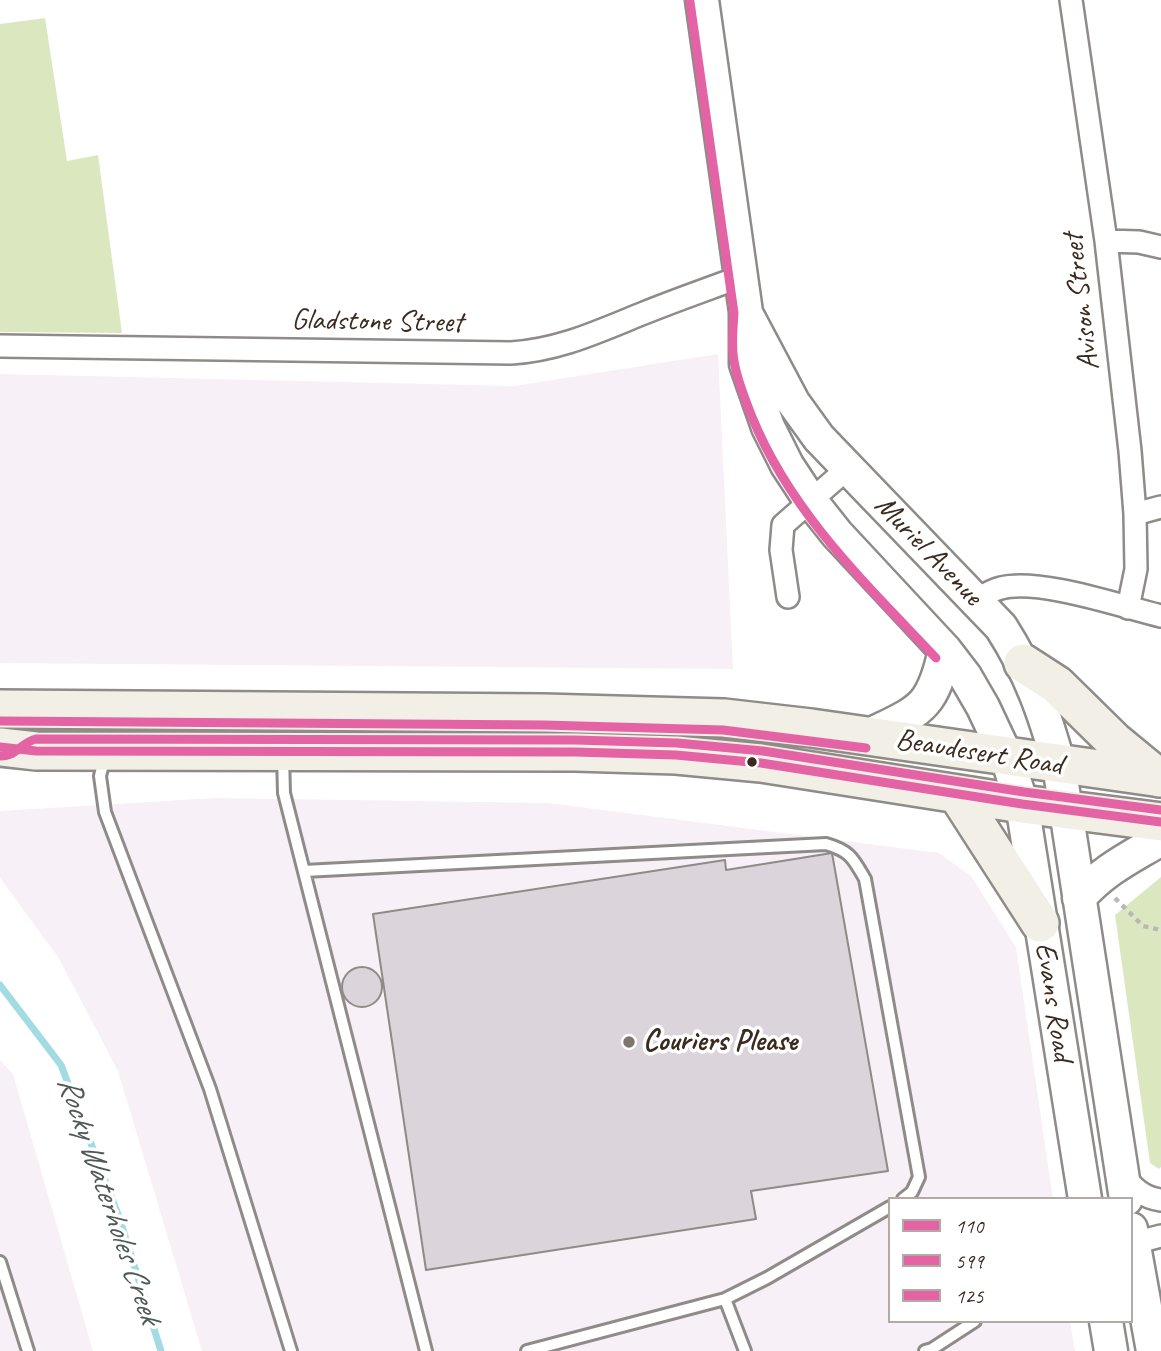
<!DOCTYPE html>
<html>
<head>
<meta charset="utf-8">
<style>
	body { margin:0 }
	#map { position:relative; width:1161px; height:1351px; overflow:hidden; background:#fff; font-family:Caveat,sans-serif }
	canvas { display:block }
	.legend { position:absolute; left:888px; top:1197px; width:245px; height:126px; box-sizing:border-box; background:#fff; border:2px solid #b1aaa5; margin:0; padding:9px 12px; list-style:none; font-size:21px; color:#3b2a1e }
	.legend li { display:flex; align-items:center; gap:14px; height:35px }
	.legend b { width:35px; border:2px solid #b1aaa5 }
</style>
</head>
<body>
<div id="map">
<canvas width="1161" height="1351"></canvas>
<ul class="legend">
<li><b style="height:9px;background:#e463a4"></b>110</li>
<li><b style="height:9px;background:#e463a4"></b>599</li>
<li><b style="height:9px;background:#e463a4"></b>125</li>
</ul>
</div>
<script>
const g = document.querySelector('canvas').getContext('2d');
g.lineJoin = 'round';
function fillPath(path, color) { g.fillStyle = color; g.fill(path, 'evenodd'); }
function stroke(path, color, width, dash) { g.strokeStyle = color; g.lineWidth = width; g.lineCap = dash ? 'butt' : 'round'; g.setLineDash(dash || []); g.stroke(path); }
function write(font, color, halo, rows, align = 'center') {
  g.font = font + ' Caveat,sans-serif'; g.lineWidth = 7; g.setLineDash([]); g.textBaseline = 'middle'; g.strokeStyle = halo; g.fillStyle = color; for (const [text, x, y, turn = 0] of rows) {
    g.save(); g.translate(x, y); g.rotate((+turn || 0) * Math.PI / 180); g.textAlign = isNaN(turn) ? turn : align; if (halo) g.strokeText(text, 0, 0); g.fillText(text, 0, 0); g.restore();
  }
}
fillPath(new Path2D(`
	M 718,354 L 733,669 L 0,663 L 0,374 L 514,386 Z
	M 215,798 L 548,803 L 939,853 L 971,876 L 1016,947 L 1053,1199 L 890,1199 L 890,1321 L 1070,1321 L 1075,1351 L 202,1351 L 118,1071 L 58,957 L 0,878 L 0,811 Z
	M 0,1060 L 13,1074 L 93,1351 L 0,1351 Z`), '#f7f0f6');
fillPath(new Path2D(`
	M 45,18 L 67,161 L 98,155 L 122,333 L 0,332 L 0,24 Z
	M 1161,877 L 1161,1167 L 1159,1169 L 1150,1163 L 1115,915 Z`), '#dbe8bf');
stroke(new Path2D(`
	M 0,985 L 61,1065 L 119,1217 L 161,1351`), '#a2dbe1', 7);
const building = new Path2D(`
	M 832,853 L 888,1171 L 751,1191 L 756,1219 L 426,1270 L 373,914 L 725,860 L 726,870 Z
	M342 987a20 20 0 1 1 40 0a20 20 0 1 1-40 0Z`);
fillPath(building, '#dcd4db');
stroke(building, '#8e8b88', 2);
const service = new Path2D(`
	M 105,756 L 100,776 L 105,812 L 210,1089 L 291,1351
	M 283,756 L 284,793 L 426,1351
	M 304,871 L 826,844 C 850,851 853,858 865,879 L 919,1177 L 912,1192 L 903,1199
	M 0,1262 L 28,1351
	M 725,1299 L 745,1351
	M 527,1351 L 725,1299 L 767,1278 L 890,1207
	M 925,1351 L 932,1349 L 975,1321`);
const minor = new Path2D(`
	M 1071,0 L 1106,241 L 1130,451 L 1135,514 L 1136,569 L 1128,608
	M 1106,241 L 1139,242 L 1161,247
	M 0,346 L 511,353 C 560,350 599,331 644,313 C 676,300 708,289 740,277
	M 1135,514 L 1161,507
	M 788,597 L 781,550 L 783,525 L 848,468
	M 976,600 C 984,595 992,590 1001,588 C 1039,578 1120,606 1161,616
	M 1122,1174 C 1132,1187 1143,1198 1161,1200
	M 1134,1243 L 1161,1236`);
const secondary = new Path2D(`
	M 702,0 L 746,312 L 746,364 L 768,427 L 787,465 L 810,500 L 837,534 L 945,650 L 965,676 L 983,707 L 1007,758 L 1022,804 L 1085,1199
	M 748,317 L 793,402 L 819,438 L 1001,627 C 1031,674 1044,712 1059,765 L 1126,1199
	M 868,736 C 920,710 932,710 945,650
	M 1079,898 C 1105,869 1128,859 1161,839
	M 1131,1229 L 1153,1351
	M 1106,1321 L 1111,1351`);
const trunk = new Path2D(`
	M 1023,663 L 1057,685 L 1114,741 L 1159,778
	M 0,709 L 544,713 L 724,718 L 811,728 L 1161,778
	M 0,747 L 36,751 L 575,752 L 676,755 L 761,763 L 1022,804 L 1161,822
	M 957,794 L 1040,923`);
stroke(service, '#8e8b88', 16);
stroke(minor, '#8e8b88', 26);
stroke(secondary, '#8e8b88', 37);
stroke(trunk, '#8e8b88', 42);
stroke(new Path2D(`
	M 1115,898 L 1143,926 L 1161,930`), '#b9b8b6', 4.5, [5, 5]);
stroke(service, '#fff', 10);
stroke(minor, '#fff', 21);
stroke(secondary, '#fff', 32);
stroke(trunk, '#f2efe6', 37);
stroke(new Path2D(`
	M 0,747 L 36,751 L 575,752 L 676,755 L 761,763 L 1022,804 L 1161,822`), '#e463a4', 9);
stroke(new Path2D(`
	M 690,2 L 734,313 C 733,329 731,345 734,361 C 737,380 745,399 752,417 C 791,513 866,584 936,658
	M 0,721 L 544,725 L 723,730 L 866,748`), '#e463a4', 9);
stroke(new Path2D(`
	M 0,756 C 18,756 20,743 36,739 L 575,740 L 677,743 L 763,751 L 1024,792 L 1161,810`), '#e463a4', 9);
for (const [x, y, r, color] of [
	[752,762,6,"#3b2a1e"],
	[629,1042,7,"#80756d"]
]) { const dot = new Path2D(); dot.arc(x, y, r, 0, 2 * Math.PI); g.fillStyle = color; g.fill(dot); stroke(dot, '#fff', 2.5); }
write('30px', '#3b2a1e', '#fff', [
	["Avison Street",1082,302,-97],
	["Gladstone Street",377,322,1],
	["Muriel Avenue",928,551,46],
	["Beaudesert Road",979,753,9],
	["Evans Road",1053,1002,81]
]);
write('bold 30px', '#3b2a1e', '#fff', [
	["Couriers Please",643,1042]
], 'left');
write('italic 32px', '#4e5a55', '#fff', [
	["Rocky Waterholes Creek",108,1200,71]
]);
</script>
</body>
</html>
